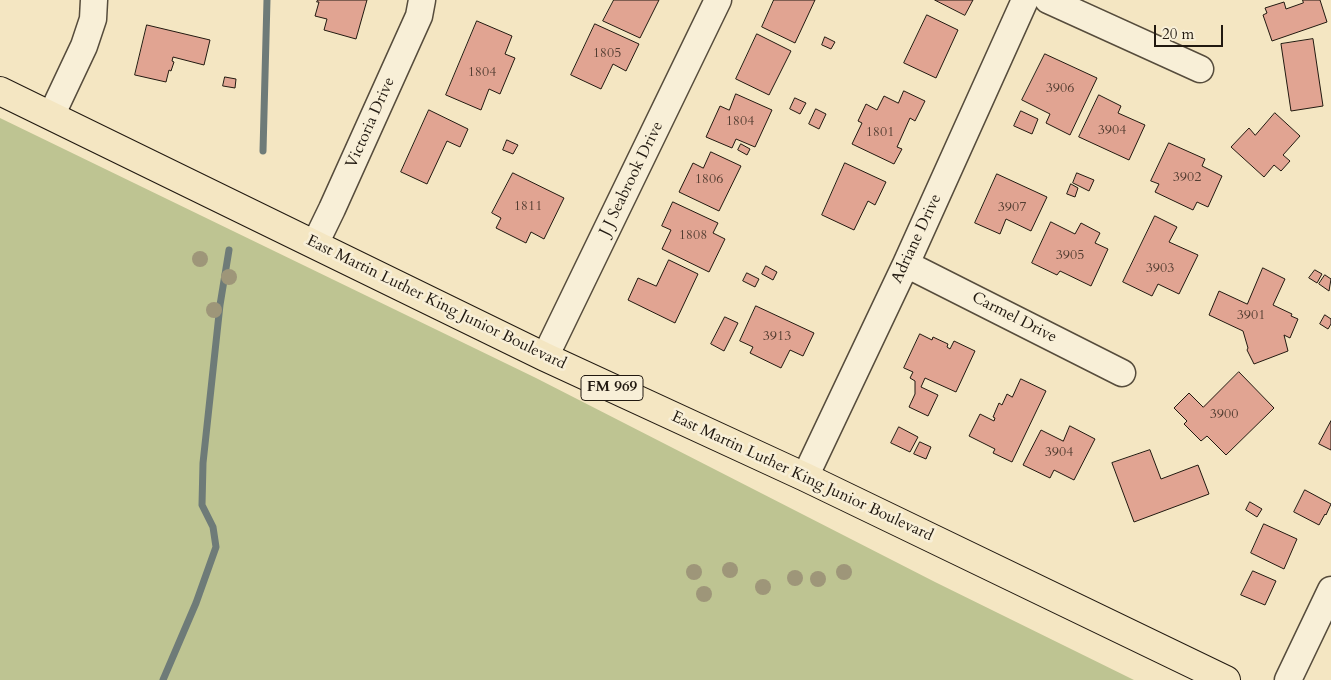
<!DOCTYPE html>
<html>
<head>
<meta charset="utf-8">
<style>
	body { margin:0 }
	#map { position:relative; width:1331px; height:680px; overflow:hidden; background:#f4e6c2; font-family:Cardo,serif }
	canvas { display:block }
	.scale { position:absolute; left:1154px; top:25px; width:69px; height:22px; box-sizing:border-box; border:2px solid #211910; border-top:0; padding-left:6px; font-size:15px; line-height:18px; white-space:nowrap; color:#211910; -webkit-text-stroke:4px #f8efd7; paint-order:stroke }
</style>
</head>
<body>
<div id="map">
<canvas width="1331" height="680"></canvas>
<div class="scale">20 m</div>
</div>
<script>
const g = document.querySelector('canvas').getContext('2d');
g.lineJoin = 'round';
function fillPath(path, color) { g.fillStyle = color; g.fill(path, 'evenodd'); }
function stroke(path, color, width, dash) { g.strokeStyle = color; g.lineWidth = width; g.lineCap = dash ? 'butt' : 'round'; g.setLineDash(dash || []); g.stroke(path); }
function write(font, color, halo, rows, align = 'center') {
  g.font = font + ' Cardo,serif'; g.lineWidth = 5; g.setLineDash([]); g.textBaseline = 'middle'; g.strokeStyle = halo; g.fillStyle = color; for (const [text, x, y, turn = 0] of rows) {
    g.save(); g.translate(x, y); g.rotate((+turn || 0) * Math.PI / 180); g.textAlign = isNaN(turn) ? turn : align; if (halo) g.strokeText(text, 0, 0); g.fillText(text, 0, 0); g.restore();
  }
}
fillPath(new Path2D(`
	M 0,118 L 536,378 L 935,582 L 1134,680 L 0,680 Z`), '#bec492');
stroke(new Path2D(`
	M 263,151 L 267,0
	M 163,680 L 196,603 L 216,547 L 213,527 L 202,505 L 203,463 L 220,305 L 229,250`), '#6e7b78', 7);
const building = new Path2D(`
	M 318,0 L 367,0 L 356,39 L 324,30 L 327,19 L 315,16 L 319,2 L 317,2 Z
	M 614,0 L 659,0 L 640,38 L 603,21 Z
	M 774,0 L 815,0 L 795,43 L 762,27 Z
	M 935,0 L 973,0 L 965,15 Z
	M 1303,0 L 1320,0 L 1327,22 L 1272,41 L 1263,15 L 1267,13 L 1265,8 L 1284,2 L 1286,9 L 1303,3 Z
	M 927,15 L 958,30 L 936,78 L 904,63 Z
	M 477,21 L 512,36 L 505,54 L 515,58 L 500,94 L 489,89 L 481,110 L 446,95 Z
	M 595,24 L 639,44 L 626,71 L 613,64 L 601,89 L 571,75 Z
	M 147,25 L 210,40 L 204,65 L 173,57 L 172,61 L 174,62 L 171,71 L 169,70 L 166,82 L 135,75 Z
	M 757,34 L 791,51 L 769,95 L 736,79 Z
	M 825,37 L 835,42 L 831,49 L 822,45 Z
	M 1313,39 L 1323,106 L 1291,111 L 1281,44 Z
	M 1045,54 L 1097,78 L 1070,135 L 1046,123 L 1050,114 L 1022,100 Z
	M 225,77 L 236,79 L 235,88 L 223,86 Z
	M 904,91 L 925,101 L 915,121 L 910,118 L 897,147 L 902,149 L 894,164 L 852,144 L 862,123 L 858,121 L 866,104 L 877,110 L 884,96 L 898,103 Z
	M 736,94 L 772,110 L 755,147 L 736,139 L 732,148 L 706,137 L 720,106 L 729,110 Z
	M 1099,95 L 1121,106 L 1118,113 L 1145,125 L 1129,160 L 1079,137 Z
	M 795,98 L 806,103 L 800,114 L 790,109 Z
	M 816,109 L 826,114 L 819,129 L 809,124 Z
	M 429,110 L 468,129 L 460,147 L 447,141 L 427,184 L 401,172 Z
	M 1021,111 L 1038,119 L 1032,134 L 1014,126 Z
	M 1275,113 L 1300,136 L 1283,155 L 1290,161 L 1281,171 L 1274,165 L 1264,177 L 1231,147 L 1249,128 L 1255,135 Z
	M 507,140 L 518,145 L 513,154 L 503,150 Z
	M 1169,143 L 1205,159 L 1202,166 L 1222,176 L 1208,207 L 1197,202 L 1193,210 L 1155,192 L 1159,184 L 1151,181 Z
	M 741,144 L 750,149 L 747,155 L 738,150 Z
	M 711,152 L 741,166 L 719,211 L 679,192 L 693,163 L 703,168 Z
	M 845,163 L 886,182 L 875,205 L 868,201 L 854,230 L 822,215 Z
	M 513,173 L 564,198 L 544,239 L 531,232 L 526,243 L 496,228 L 501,218 L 492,213 Z
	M 1077,173 L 1094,180 L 1089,191 L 1073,183 Z
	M 997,174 L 1047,197 L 1031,231 L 1006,219 L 1000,234 L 975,223 Z
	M 1071,184 L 1078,188 L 1075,197 L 1067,194 Z
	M 673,202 L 718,223 L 713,233 L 725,239 L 709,272 L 662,249 L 671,230 L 662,226 Z
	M 1155,216 L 1177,227 L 1169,242 L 1198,255 L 1179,294 L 1158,284 L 1152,296 L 1123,282 Z
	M 1051,222 L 1075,234 L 1081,223 L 1100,233 L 1095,243 L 1108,249 L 1091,286 L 1060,271 L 1057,275 L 1032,263 Z
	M 669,260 L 698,274 L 675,323 L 628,300 L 638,278 L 656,286 Z
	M 766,266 L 777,272 L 773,280 L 762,274 Z
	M 1263,268 L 1285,279 L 1273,305 L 1292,314 L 1291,316 L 1298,319 L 1290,338 L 1284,335 L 1288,351 L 1254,364 L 1247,350 L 1248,348 L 1243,331 L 1209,315 L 1219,291 L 1247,304 Z
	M 1315,270 L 1322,274 L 1317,283 L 1309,278 Z
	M 747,273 L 759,279 L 755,287 L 743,281 Z
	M 1325,275 L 1331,279 L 1329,291 L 1319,284 Z
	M 756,306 L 814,333 L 803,356 L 790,350 L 781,368 L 750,353 L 753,347 L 740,341 Z
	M 1325,315 L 1331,319 L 1331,324 L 1328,329 L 1320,324 Z
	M 725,317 L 738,323 L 724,351 L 711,344 Z
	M 920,334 L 932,340 L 933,337 L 948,344 L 947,347 L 950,349 L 954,341 L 975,351 L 956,392 L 925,378 L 921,387 L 938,395 L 928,416 L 909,407 L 915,394 L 915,381 L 910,378 L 913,372 L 904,368 Z
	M 1239,372 L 1274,408 L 1226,455 L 1207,436 L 1201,441 L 1184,424 L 1187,421 L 1174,408 L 1189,393 L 1203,407 Z
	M 1021,379 L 1046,391 L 1012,462 L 993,453 L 995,449 L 969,436 L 980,414 L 994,421 L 995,418 L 993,417 L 999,403 L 1002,405 L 1007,394 L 1012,397 Z
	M 1331,421 L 1331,450 L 1319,444 Z
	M 1070,426 L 1095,439 L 1074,480 L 1054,470 L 1050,478 L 1023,465 L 1041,430 L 1063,441 Z
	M 899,427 L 918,437 L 910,452 L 891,443 Z
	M 920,442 L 931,447 L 926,459 L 914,454 Z
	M 1150,450 L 1161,479 L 1198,465 L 1209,494 L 1134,522 L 1112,463 Z
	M 1305,490 L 1331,504 L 1326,515 L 1325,514 L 1319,525 L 1294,512 Z
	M 1250,502 L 1262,509 L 1257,517 L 1246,510 Z
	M 1264,524 L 1297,539 L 1284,569 L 1251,553 Z
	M 1253,571 L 1276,581 L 1265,605 L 1241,595 Z`);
fillPath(building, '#e1a492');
stroke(building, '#211910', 1);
const street = new Path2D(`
	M 1048,0 L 1200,69
	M 51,116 L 84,46 L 93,19 L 94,0
	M 315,244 L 332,209 L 419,16 L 422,0
	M 906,264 L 1122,373
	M 545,357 L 718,0
	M 805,477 L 906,264 L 1025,0
	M 1288,680 L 1331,590`);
const primary = new Path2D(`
	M 0,91 L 545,357 L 805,477 L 1226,680`);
stroke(street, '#564c3c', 29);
stroke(primary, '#211910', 30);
stroke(street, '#f8efd7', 26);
stroke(primary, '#f4e6c2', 28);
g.fillStyle = '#9e9679';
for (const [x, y] of [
	[200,259],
	[229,277],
	[214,310],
	[730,570],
	[694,572],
	[844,572],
	[795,578],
	[818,579],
	[763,587],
	[704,594]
]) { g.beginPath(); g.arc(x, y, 8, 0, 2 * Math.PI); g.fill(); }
write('14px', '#513c30', null, [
	["1805",607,54],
	["1804",482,73],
	["3906",1060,89],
	["1804",740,122],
	["3904",1112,131],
	["1801",880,133],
	["3902",1187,178],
	["1806",709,180],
	["1811",528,207],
	["3907",1012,208],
	["1808",693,236],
	["3905",1070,256],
	["3903",1160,269],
	["3901",1251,316],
	["3913",777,337],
	["3900",1224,415],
	["3904",1059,453]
]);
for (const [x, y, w] of [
	[612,388,62]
]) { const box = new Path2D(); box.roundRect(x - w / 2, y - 12.5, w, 25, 4); g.fillStyle = '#f8efd7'; g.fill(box); stroke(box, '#211910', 1); }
write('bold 15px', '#211910', null, [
	["FM 969",612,388]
]);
write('16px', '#211910', '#f8efd7', [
	["Victoria Drive",371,123,-66],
	["J J Seabrook Drive",632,179,-64],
	["Adriane Drive",917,239,-65],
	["East Martin Luther King Junior Boulevard",436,303,26],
	["Carmel Drive",1014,318,27],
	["East Martin Luther King Junior Boulevard",802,477,25]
]);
</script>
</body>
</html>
